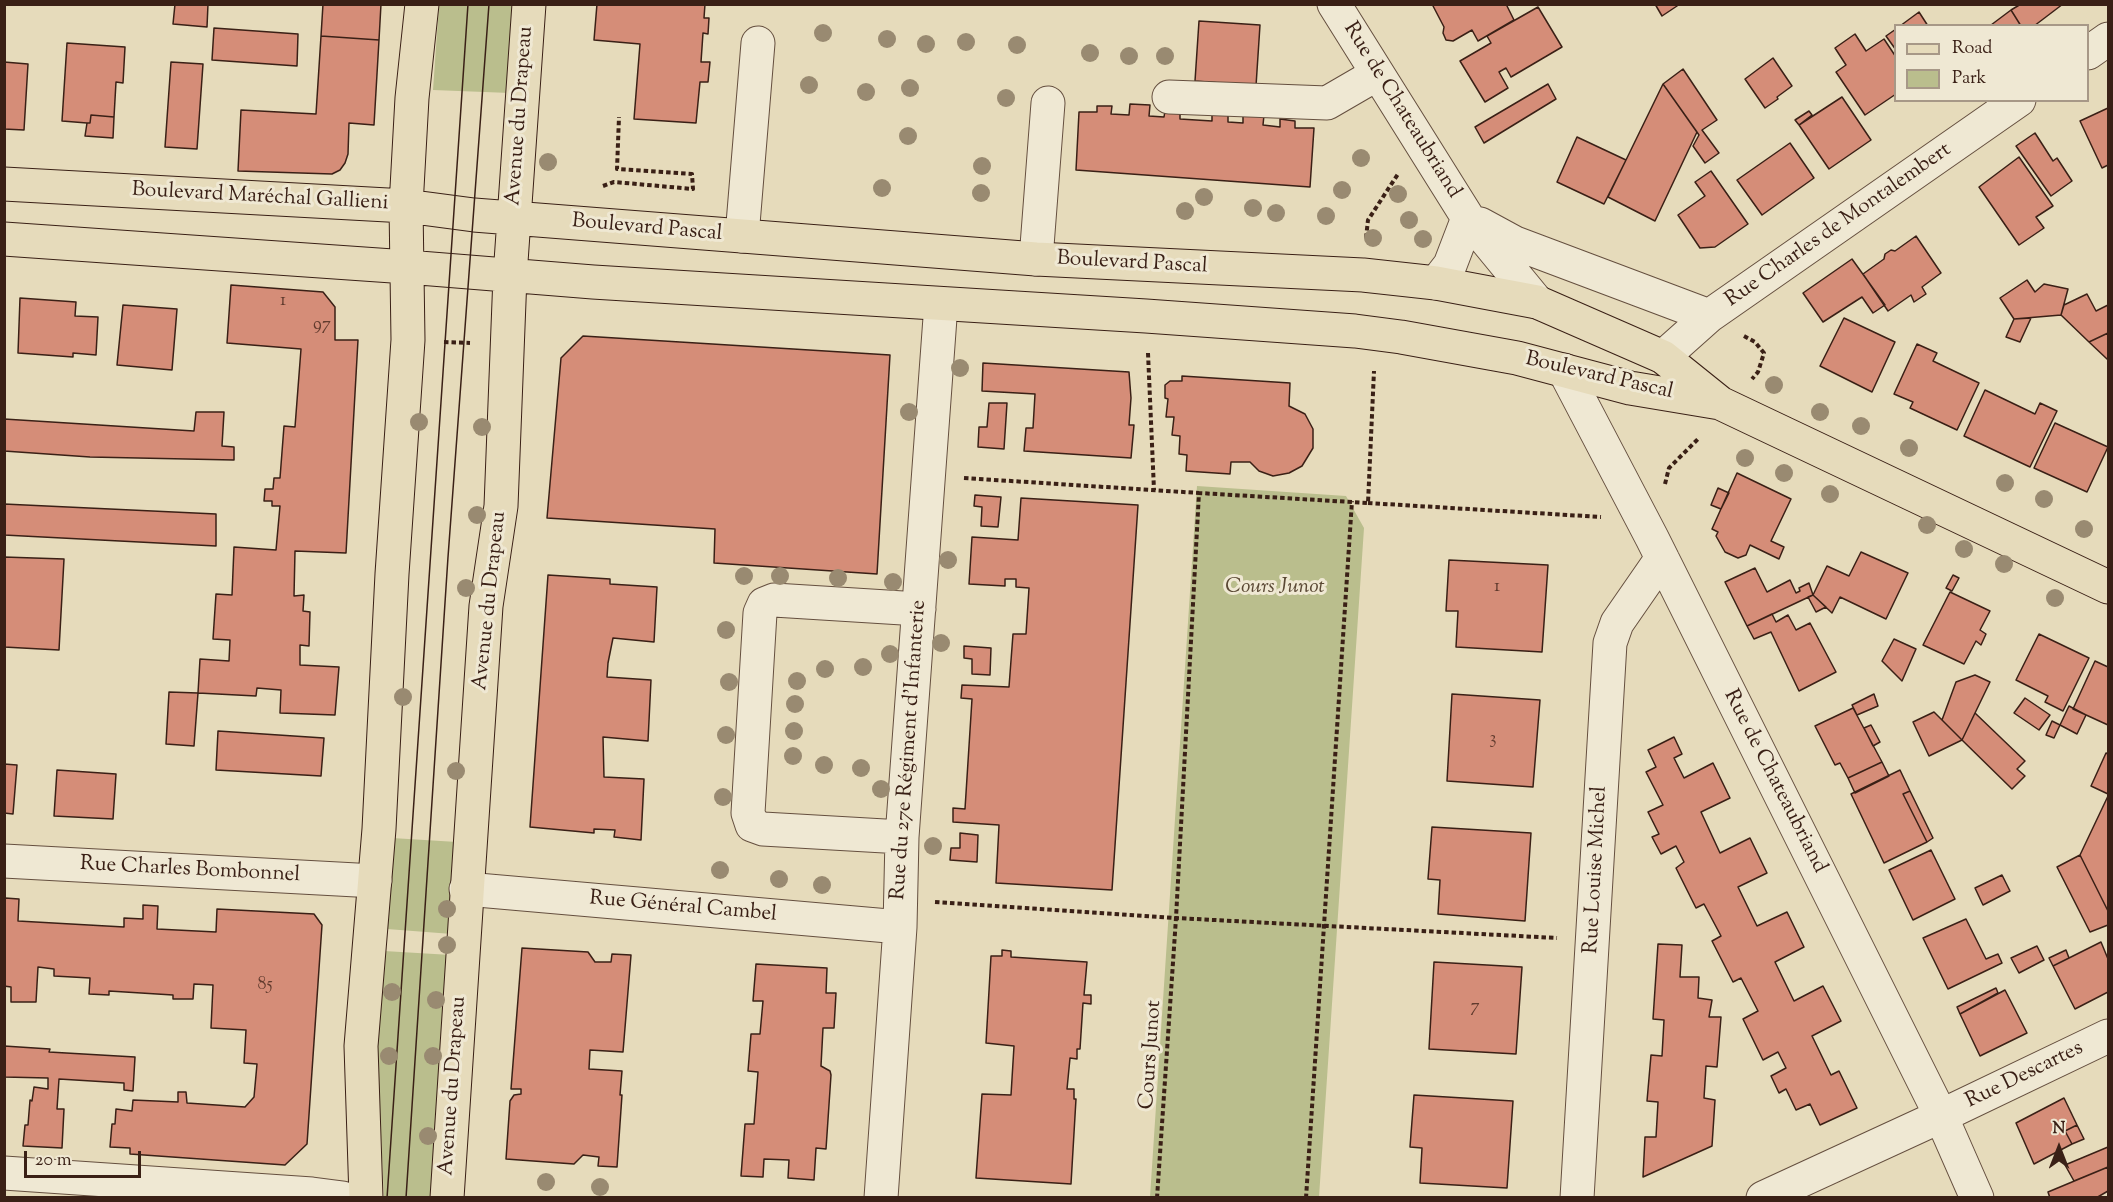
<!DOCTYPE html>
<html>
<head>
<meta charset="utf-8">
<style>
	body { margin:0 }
	#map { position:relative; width:2113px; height:1202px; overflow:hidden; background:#e6dbbb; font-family:"Sorts Mill Goudy",serif }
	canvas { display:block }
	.frame { position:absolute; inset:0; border:6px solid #3a2016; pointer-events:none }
	.legend { position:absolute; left:1894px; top:24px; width:195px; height:78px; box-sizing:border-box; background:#efe8d3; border:2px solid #a79887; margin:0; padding:8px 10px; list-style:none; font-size:18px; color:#3a2016 }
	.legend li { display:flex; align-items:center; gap:12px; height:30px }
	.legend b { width:30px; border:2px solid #a79887 }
	.north { position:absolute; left:2029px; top:1118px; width:60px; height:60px; -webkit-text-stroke:4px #efe8d3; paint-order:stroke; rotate:0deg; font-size:16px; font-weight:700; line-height:24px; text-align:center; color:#3a2016 }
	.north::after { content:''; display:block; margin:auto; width:21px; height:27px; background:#3a2016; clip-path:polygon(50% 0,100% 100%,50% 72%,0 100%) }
	.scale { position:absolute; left:24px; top:1151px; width:117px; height:27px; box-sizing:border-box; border:3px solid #3a2016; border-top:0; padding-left:8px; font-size:18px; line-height:21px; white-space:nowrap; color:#3a2016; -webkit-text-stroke:4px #efe8d3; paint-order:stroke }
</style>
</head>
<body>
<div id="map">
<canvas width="2113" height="1202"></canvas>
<div class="frame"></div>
<ul class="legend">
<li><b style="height:8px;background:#e6dbbb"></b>Road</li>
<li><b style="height:16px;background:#babe8d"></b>Park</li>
</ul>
<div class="north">N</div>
<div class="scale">20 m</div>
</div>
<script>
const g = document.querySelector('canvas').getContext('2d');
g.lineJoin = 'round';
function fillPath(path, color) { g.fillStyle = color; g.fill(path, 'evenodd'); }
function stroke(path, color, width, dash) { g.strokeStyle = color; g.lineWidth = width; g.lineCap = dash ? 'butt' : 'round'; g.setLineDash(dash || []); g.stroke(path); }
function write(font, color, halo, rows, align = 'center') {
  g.font = font + ' "Sorts Mill Goudy",serif'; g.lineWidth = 6; g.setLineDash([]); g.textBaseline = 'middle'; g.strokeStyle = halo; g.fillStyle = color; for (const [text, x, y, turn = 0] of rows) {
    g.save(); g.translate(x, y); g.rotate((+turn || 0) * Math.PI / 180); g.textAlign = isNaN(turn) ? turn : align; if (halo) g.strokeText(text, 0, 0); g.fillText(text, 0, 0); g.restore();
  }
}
fillPath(new Path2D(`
	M 439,5 L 515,5 L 510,93 L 433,90 Z
	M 1197,486 L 1346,496 L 1364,528 L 1319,1197 L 1150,1197 Z
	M 392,838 L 457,842 L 452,934 L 387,929 Z
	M 384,951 L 451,955 L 435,1197 L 384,1198 L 377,1054 Z`), '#babe8d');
const building = new Path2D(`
	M 175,4 L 208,4 L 207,27 L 173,24 Z
	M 323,4 L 381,4 L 379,40 L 321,36 Z
	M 597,4 L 705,4 L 704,18 L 709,18 L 708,34 L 703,33 L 701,62 L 710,62 L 708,82 L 700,82 L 696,123 L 634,119 L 640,44 L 594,40 Z
	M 1432,4 L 1506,4 L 1514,20 L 1478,41 L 1472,30 L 1453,41 L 1446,40 L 1443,33 L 1444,27 Z
	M 1655,4 L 1680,4 L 1662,16 Z
	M 2021,4 L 2063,4 L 2034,26 L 2021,26 L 2011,10 Z
	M 1538,7 L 1562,47 L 1511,77 L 1506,68 L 1499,72 L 1508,88 L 1485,102 L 1460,61 L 1491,43 L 1487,36 Z
	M 2011,10 L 2021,26 L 1991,26 L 1991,25 Z
	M 1919,12 L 1928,26 L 1900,26 Z
	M 1199,21 L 1260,25 L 1256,86 L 1195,81 Z
	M 214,28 L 298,34 L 297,66 L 212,60 Z
	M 1896,29 L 1896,50 L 1886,36 Z
	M 1855,34 L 1866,51 L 1884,39 L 1896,57 L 1896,94 L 1865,115 L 1836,72 L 1846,65 L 1835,48 Z
	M 321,36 L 379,40 L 374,125 L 349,123 L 348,154 L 345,163 L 340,170 L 332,174 L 238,171 L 241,110 L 316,114 Z
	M 67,43 L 125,47 L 123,83 L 116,82 L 114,117 L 91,115 L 90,123 L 87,123 L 62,121 Z
	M 1773,58 L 1792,86 L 1777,97 L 1778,99 L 1765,108 L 1745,79 Z
	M 4,62 L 28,64 L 24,130 L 4,129 Z
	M 171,62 L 203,64 L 197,149 L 165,147 Z
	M 1683,69 L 1717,120 L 1702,130 L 1719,153 L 1705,163 L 1693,146 L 1699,135 L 1663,84 Z
	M 1548,84 L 1556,99 L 1484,143 L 1475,127 Z
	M 1663,84 L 1697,132 L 1655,221 L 1608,197 Z
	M 1842,97 L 1871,140 L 1829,169 L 1799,125 Z
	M 1130,104 L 1150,105 L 1149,116 L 1164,117 L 1165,111 L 1180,112 L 1180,119 L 1212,121 L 1212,114 L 1228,115 L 1228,122 L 1243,123 L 1243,114 L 1264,115 L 1263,125 L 1280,127 L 1280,119 L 1295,121 L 1295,128 L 1314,128 L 1310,187 L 1076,170 L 1079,112 L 1097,112 L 1097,106 L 1112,106 L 1111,114 L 1129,115 Z
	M 2108,108 L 2108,165 L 2102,168 L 2080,121 Z
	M 1809,111 L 1812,115 L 1799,125 L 1795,120 Z
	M 91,115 L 114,117 L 113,138 L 85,136 L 87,123 L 90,123 Z
	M 2035,133 L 2053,161 L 2057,158 L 2072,181 L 2051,196 L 2016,146 Z
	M 1577,137 L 1626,160 L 1604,204 L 1557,182 Z
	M 1790,143 L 1814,178 L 1762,215 L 1737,180 Z
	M 2019,157 L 2053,206 L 2036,217 L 2044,228 L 2019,245 L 1979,187 Z
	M 1711,171 L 1748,224 L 1715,247 L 1700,248 L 1678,215 L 1705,196 L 1695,182 Z
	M 1916,236 L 1941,273 L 1922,287 L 1926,294 L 1914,302 L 1911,295 L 1888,311 L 1863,274 L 1884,259 L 1885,254 L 1891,250 L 1895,251 Z
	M 1852,259 L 1885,305 L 1873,313 L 1862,297 L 1823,322 L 1803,293 Z
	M 2027,280 L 2035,292 L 2044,284 L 2068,289 L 2061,315 L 2014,319 L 2000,298 Z
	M 231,285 L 323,292 L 335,307 L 335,340 L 358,340 L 346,553 L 295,551 L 294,596 L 304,595 L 303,611 L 310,612 L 309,646 L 300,645 L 300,665 L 339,667 L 335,715 L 280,713 L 281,690 L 257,688 L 256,696 L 198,693 L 200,659 L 229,661 L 230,640 L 213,639 L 216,594 L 232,595 L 234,547 L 276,550 L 280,506 L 272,506 L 272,501 L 264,501 L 265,489 L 273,489 L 274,478 L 280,478 L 284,426 L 295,427 L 301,349 L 227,343 Z
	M 2087,294 L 2096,311 L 2108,305 L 2108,333 L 2089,342 L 2061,315 L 2064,305 Z
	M 20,298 L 76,302 L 75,316 L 98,317 L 96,355 L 73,353 L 73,357 L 18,353 Z
	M 123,305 L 177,309 L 172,370 L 117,365 Z
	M 1844,318 L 1895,342 L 1872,392 L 1820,366 Z
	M 2031,318 L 2020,342 L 2006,337 L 2014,319 Z
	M 2108,333 L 2108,358 L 2107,359 L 2089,342 Z
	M 583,336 L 890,355 L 877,574 L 714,563 L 715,529 L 547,518 L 561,358 Z
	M 1917,344 L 1937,353 L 1933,361 L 1979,383 L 1957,430 L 1910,408 L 1913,402 L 1894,394 Z
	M 983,363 L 1129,372 L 1131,398 L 1129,425 L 1134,425 L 1131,458 L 1024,451 L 1026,428 L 1033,428 L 1035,394 L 982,391 Z
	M 1182,376 L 1290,383 L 1289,406 L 1305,414 L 1313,429 L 1313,448 L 1302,466 L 1289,473 L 1273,476 L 1259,471 L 1250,462 L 1231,462 L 1230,474 L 1186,471 L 1187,455 L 1179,454 L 1180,436 L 1172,435 L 1174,417 L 1166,417 L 1168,399 L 1165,398 L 1165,385 L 1170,381 L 1182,381 Z
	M 1985,390 L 2035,414 L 2040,403 L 2057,411 L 2030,467 L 1964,436 Z
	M 989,403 L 1007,403 L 1004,449 L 978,447 L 979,427 L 987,427 Z
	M 196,412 L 224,412 L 222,446 L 234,447 L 234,460 L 90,457 L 4,451 L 4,419 L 194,431 Z
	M 2055,423 L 2108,447 L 2087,492 L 2034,468 Z
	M 1737,473 L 1791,499 L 1771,541 L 1784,547 L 1779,559 L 1750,545 L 1746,555 L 1738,558 L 1725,552 L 1716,536 L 1718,532 L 1712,529 Z
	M 1718,488 L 1729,493 L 1721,509 L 1711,505 Z
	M 975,495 L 1001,497 L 998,527 L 981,526 L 982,507 L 974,506 Z
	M 1021,498 L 1138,505 L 1112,890 L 996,883 L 999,825 L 953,822 L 953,808 L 965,809 L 972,699 L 961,698 L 962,685 L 1009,687 L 1013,634 L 1026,634 L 1029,588 L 1016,587 L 1016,579 L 1005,579 L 1005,586 L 969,584 L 972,537 L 1018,540 Z
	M 4,504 L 216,514 L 216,546 L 4,535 Z
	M 1861,552 L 1908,573 L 1886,619 L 1840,597 L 1832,613 L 1813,595 L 1827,566 L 1849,576 Z
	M 4,557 L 64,559 L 59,650 L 4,647 Z
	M 1449,560 L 1548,565 L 1542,652 L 1456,647 L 1458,611 L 1446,611 Z
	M 1755,568 L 1767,592 L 1790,580 L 1796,593 L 1800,591 L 1799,588 L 1809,583 L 1813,595 L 1747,626 L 1725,582 Z
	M 548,575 L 610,579 L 610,584 L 657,587 L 654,642 L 613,638 L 608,663 L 607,677 L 651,680 L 648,741 L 603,737 L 604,777 L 644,779 L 641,840 L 614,837 L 615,830 L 594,829 L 594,833 L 530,827 Z
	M 1953,575 L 1959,578 L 1952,591 L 1946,588 Z
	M 1950,592 L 1990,611 L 1980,630 L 1986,634 L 1981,645 L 1976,641 L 1964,664 L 1923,645 Z
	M 1813,595 L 1826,607 L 1816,612 L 1808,597 Z
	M 1772,614 L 1776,622 L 1788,615 L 1796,630 L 1810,623 L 1836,672 L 1799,691 L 1771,632 L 1754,639 L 1747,626 Z
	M 2039,634 L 2089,658 L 2063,711 L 2045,702 L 2048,696 L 2016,680 Z
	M 1894,639 L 1916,649 L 1902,681 L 1882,661 Z
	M 964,646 L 991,648 L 990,675 L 972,674 L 972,659 L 964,658 Z
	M 2095,661 L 2108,667 L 2108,725 L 2073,709 Z
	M 1975,675 L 1990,682 L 1962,740 L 1942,720 L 1956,682 Z
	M 169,692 L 198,693 L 194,746 L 166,744 Z
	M 1452,694 L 1540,700 L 1533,787 L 1447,781 Z
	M 1874,694 L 1878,706 L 1857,715 L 1852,705 Z
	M 2025,698 L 2050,715 L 2039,730 L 2014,713 Z
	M 2069,706 L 2086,715 L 2077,734 L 2060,725 Z
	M 1853,708 L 1882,762 L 1848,778 L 1840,763 L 1835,765 L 1815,726 Z
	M 1934,712 L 1962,740 L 1929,756 L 1913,722 Z
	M 1975,713 L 2025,761 L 2017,769 L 2025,776 L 2012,789 L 1962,740 Z
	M 2052,721 L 2060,725 L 2054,738 L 2046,735 Z
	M 1871,725 L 1880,742 L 1873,746 L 1864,728 Z
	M 218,731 L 324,738 L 321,776 L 216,770 Z
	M 1674,737 L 1682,754 L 1674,758 L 1684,778 L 1713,763 L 1730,798 L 1701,812 L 1720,853 L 1750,838 L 1767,873 L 1738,887 L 1757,926 L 1787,912 L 1804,947 L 1775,962 L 1794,1001 L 1823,986 L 1841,1021 L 1812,1036 L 1831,1075 L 1839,1071 L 1857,1108 L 1820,1125 L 1810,1104 L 1796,1110 L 1786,1089 L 1779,1093 L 1771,1076 L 1786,1068 L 1778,1052 L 1763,1060 L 1743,1019 L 1758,1011 L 1741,978 L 1733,982 L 1712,941 L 1721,936 L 1704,904 L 1696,908 L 1676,868 L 1684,862 L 1676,846 L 1661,854 L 1652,837 L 1659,834 L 1648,812 L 1663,805 L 1646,772 L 1656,767 L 1648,750 Z
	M 2106,753 L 2108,754 L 2108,794 L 2091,786 Z
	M 1882,762 L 1889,776 L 1855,793 L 1848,778 Z
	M 4,764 L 17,765 L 13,814 L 4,813 Z
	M 57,770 L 116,774 L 113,819 L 54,816 Z
	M 1900,770 L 1910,791 L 1903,794 L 1927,842 L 1884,863 L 1851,794 Z
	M 1910,791 L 1933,838 L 1927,842 L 1903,794 Z
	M 2108,796 L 2108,911 L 2080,855 Z
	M 1432,827 L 1531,833 L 1525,921 L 1438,914 L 1440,880 L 1428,879 Z
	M 960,833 L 978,835 L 977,862 L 950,860 L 951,848 L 960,848 Z
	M 1931,850 L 1955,899 L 1913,920 L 1889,870 Z
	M 2080,855 L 2108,911 L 2108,925 L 2090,932 L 2057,867 Z
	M 2002,875 L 2010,891 L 1983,905 L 1975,888 Z
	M 5,898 L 19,899 L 18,921 L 124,927 L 124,918 L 143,919 L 143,905 L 158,906 L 157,929 L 216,932 L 217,909 L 314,914 L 322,925 L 307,1144 L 285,1165 L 130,1154 L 130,1148 L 110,1147 L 112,1124 L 115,1124 L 116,1109 L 132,1111 L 133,1100 L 178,1102 L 178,1092 L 186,1092 L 187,1103 L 245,1107 L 254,1097 L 257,1064 L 244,1063 L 246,1030 L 211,1028 L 213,985 L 194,984 L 193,999 L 173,999 L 173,995 L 109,991 L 109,995 L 89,994 L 90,978 L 54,976 L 54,969 L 38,967 L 36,1002 L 11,1002 L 11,987 L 4,986 Z
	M 1966,919 L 1986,959 L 1998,954 L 2002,963 L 1948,989 L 1923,938 Z
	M 2101,942 L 2108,959 L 2108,992 L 2075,1009 L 2053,966 Z
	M 1658,944 L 1682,945 L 1680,977 L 1699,977 L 1698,998 L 1712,1000 L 1709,1017 L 1721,1017 L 1717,1067 L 1706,1066 L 1704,1098 L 1715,1100 L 1712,1146 L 1643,1177 L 1645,1137 L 1656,1137 L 1658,1102 L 1647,1101 L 1651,1055 L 1662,1056 L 1664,1020 L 1653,1019 Z
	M 2037,946 L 2044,960 L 2019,973 L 2011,958 Z
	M 522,948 L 588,952 L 595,962 L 611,962 L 612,954 L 631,955 L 623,1052 L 590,1050 L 589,1069 L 622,1071 L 620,1095 L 622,1095 L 617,1167 L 598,1166 L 599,1157 L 583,1155 L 574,1164 L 506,1159 L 510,1101 L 514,1095 L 521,1094 L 521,1089 L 511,1089 Z
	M 1002,950 L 1011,951 L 1011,957 L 1087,962 L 1084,995 L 1091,995 L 1091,1004 L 1083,1003 L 1080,1049 L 1077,1049 L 1077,1059 L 1070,1058 L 1067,1089 L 1074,1089 L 1074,1099 L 1076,1099 L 1071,1184 L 976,1178 L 982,1094 L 1011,1095 L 1014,1046 L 986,1043 L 991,956 L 1002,956 Z
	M 2066,950 L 2069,958 L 2053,966 L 2049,958 Z
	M 1434,962 L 1522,967 L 1516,1054 L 1429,1049 Z
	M 756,964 L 827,968 L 826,993 L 836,993 L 834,1028 L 823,1028 L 821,1066 L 830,1071 L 831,1075 L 826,1149 L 816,1148 L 814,1180 L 788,1178 L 789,1160 L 764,1159 L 763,1177 L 741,1176 L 745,1124 L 754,1124 L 758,1072 L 748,1071 L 751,1034 L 760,1034 L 763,1001 L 753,1001 Z
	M 1996,988 L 1998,993 L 1960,1014 L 1957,1007 Z
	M 2005,990 L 2027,1033 L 1980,1056 L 1960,1014 Z
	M 4,1046 L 50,1049 L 49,1052 L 135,1057 L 133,1091 L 124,1090 L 124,1083 L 59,1079 L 57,1109 L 64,1109 L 62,1148 L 23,1146 L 25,1125 L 28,1125 L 30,1100 L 32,1101 L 34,1087 L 48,1089 L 48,1078 L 4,1077 Z
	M 1414,1095 L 1513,1101 L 1507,1188 L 1420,1183 L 1422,1148 L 1410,1147 Z
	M 2064,1098 L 2077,1125 L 2065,1131 L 2072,1144 L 2034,1164 L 2016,1123 Z
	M 2077,1125 L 2084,1139 L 2072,1144 L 2065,1131 Z
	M 2108,1147 L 2108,1167 L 2074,1181 L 2065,1165 Z
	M 2108,1167 L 2108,1191 L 2096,1198 L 2050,1198 L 2048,1192 Z`);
fillPath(building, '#d58d78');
stroke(building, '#3a2016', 1.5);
const minor = new Path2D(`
	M 1334,4 L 1468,218 L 1537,302
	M 2088,53 L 2108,39
	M 1169,97 L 1327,103 L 1377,74
	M 1480,224 L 1515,243 L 1709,316
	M 742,236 L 758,43
	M 1036,259 L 1048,103
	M 1436,283 L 1450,265 L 1468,218
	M 1663,357 L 1709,316 L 2019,100
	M 1564,370 L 1652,538 L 1941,1116 L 1977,1198
	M 902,837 L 763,829 L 752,825 L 748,813 L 760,613 L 764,604 L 774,600 L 919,609
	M 4,861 L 375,881
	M 466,889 L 900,927
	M 4,1173 L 312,1194 L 343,1198
	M 881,1198 L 900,927 L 902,837 L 941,304
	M 1577,1198 L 1610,643 L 1617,623 L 1662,558
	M 1763,1198 L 1941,1116 L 2108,1036`);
const major = new Path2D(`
	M 4,184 L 406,206 L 474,215 L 1036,259 L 1363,275 L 1436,283 L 1537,302 L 1663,357 L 1719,402
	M 4,239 L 407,267 L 593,282 L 1146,316 L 1355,331 L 1401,337 L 1517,358 L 1630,388 L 1720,403 L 2108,587
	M 366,1198 L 361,1046 L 379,829 L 392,574 L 408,340 L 406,206 L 412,98 L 422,4
	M 447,1198 L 486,606 L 501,506 L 510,276 L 529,4`);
stroke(minor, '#654f3f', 35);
stroke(major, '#3a2016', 35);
stroke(new Path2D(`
	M 603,186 L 614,182 L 693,189 L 692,174 L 617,169 L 619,117
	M 1366,238 L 1368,220 L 1398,174
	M 1744,336 L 1755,342 L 1764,353 L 1758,372 L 1752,379
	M 444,342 L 470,343
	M 1148,353 L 1154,490
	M 964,478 L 1199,493
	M 1665,484 L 1669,468 L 1699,438
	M 1368,503 L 1601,517
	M 935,902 L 1176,918 L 1557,938
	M 1157,1198 L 1176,918 L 1199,493 L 1368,503 L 1374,371
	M 1306,1198 L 1352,501`), '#3a2016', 4, [4.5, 3]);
stroke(minor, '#efe8d3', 33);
stroke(major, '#e6dbbb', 33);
stroke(new Path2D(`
	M 387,1198 L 468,4
	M 406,1198 L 448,557 L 489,4`), '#3a2016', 1.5);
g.fillStyle = '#998a71';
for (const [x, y] of [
	[823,33],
	[887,39],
	[966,42],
	[926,44],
	[1017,45],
	[1090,53],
	[1129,56],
	[1165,56],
	[809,85],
	[910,88],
	[866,92],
	[1006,98],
	[908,136],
	[1361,158],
	[548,162],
	[982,166],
	[882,188],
	[1342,190],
	[981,193],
	[1398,194],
	[1204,197],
	[1253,208],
	[1185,211],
	[1276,213],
	[1326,216],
	[1409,220],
	[1373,238],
	[1423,239],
	[960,368],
	[1774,385],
	[909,412],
	[1820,412],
	[419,422],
	[1861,426],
	[482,427],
	[1909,448],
	[1745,458],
	[1784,473],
	[2005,483],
	[1830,494],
	[2044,499],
	[477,515],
	[1927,525],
	[2084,529],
	[1964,549],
	[948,560],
	[2004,564],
	[744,576],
	[780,576],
	[838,578],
	[893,582],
	[466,588],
	[2055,598],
	[726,630],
	[941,643],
	[890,654],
	[863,667],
	[825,669],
	[797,681],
	[729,682],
	[403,697],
	[795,704],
	[794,731],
	[726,735],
	[793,756],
	[824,765],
	[861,768],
	[456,771],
	[881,789],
	[723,797],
	[933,846],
	[720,870],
	[779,879],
	[822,885],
	[447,909],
	[447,945],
	[392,992],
	[436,1000],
	[389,1056],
	[433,1056],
	[428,1136],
	[546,1182],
	[600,1187]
]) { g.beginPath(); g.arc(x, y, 9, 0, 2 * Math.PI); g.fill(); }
write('18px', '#613b2e', null, [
	["1",283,302],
	["97",322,326],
	["1",1497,588],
	["3",1493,740],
	["85",265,986],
	["7",1475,1008]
]);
write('21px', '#3a2016', '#efe8d3', [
	["Rue de Chateaubriand",1401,111,58],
	["Avenue du Drapeau",521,116,-86],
	["Boulevard Maréchal Gallieni",260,198,3],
	["Rue Charles de Montalembert",1839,226,-35],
	["Boulevard Pascal",647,229,5],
	["Boulevard Pascal",1132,264,3],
	["Boulevard Pascal",1599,377,13],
	["Avenue du Drapeau",491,601,-84],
	["Rue du 27e Régiment d'Infanterie",910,750,-86],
	["Rue de Chateaubriand",1774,782,63],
	["Rue Louise Michel",1597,870,-87],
	["Rue Charles Bombonnel",190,871,3],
	["Rue Général Cambel",683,908,5],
	["Cours Junot",1152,1055,-86],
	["Rue Descartes",2025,1076,-26],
	["Avenue du Drapeau",454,1086,-86]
]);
write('italic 21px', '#5a4834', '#efe8d3', [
	["Cours Junot",1275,588]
]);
</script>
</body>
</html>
